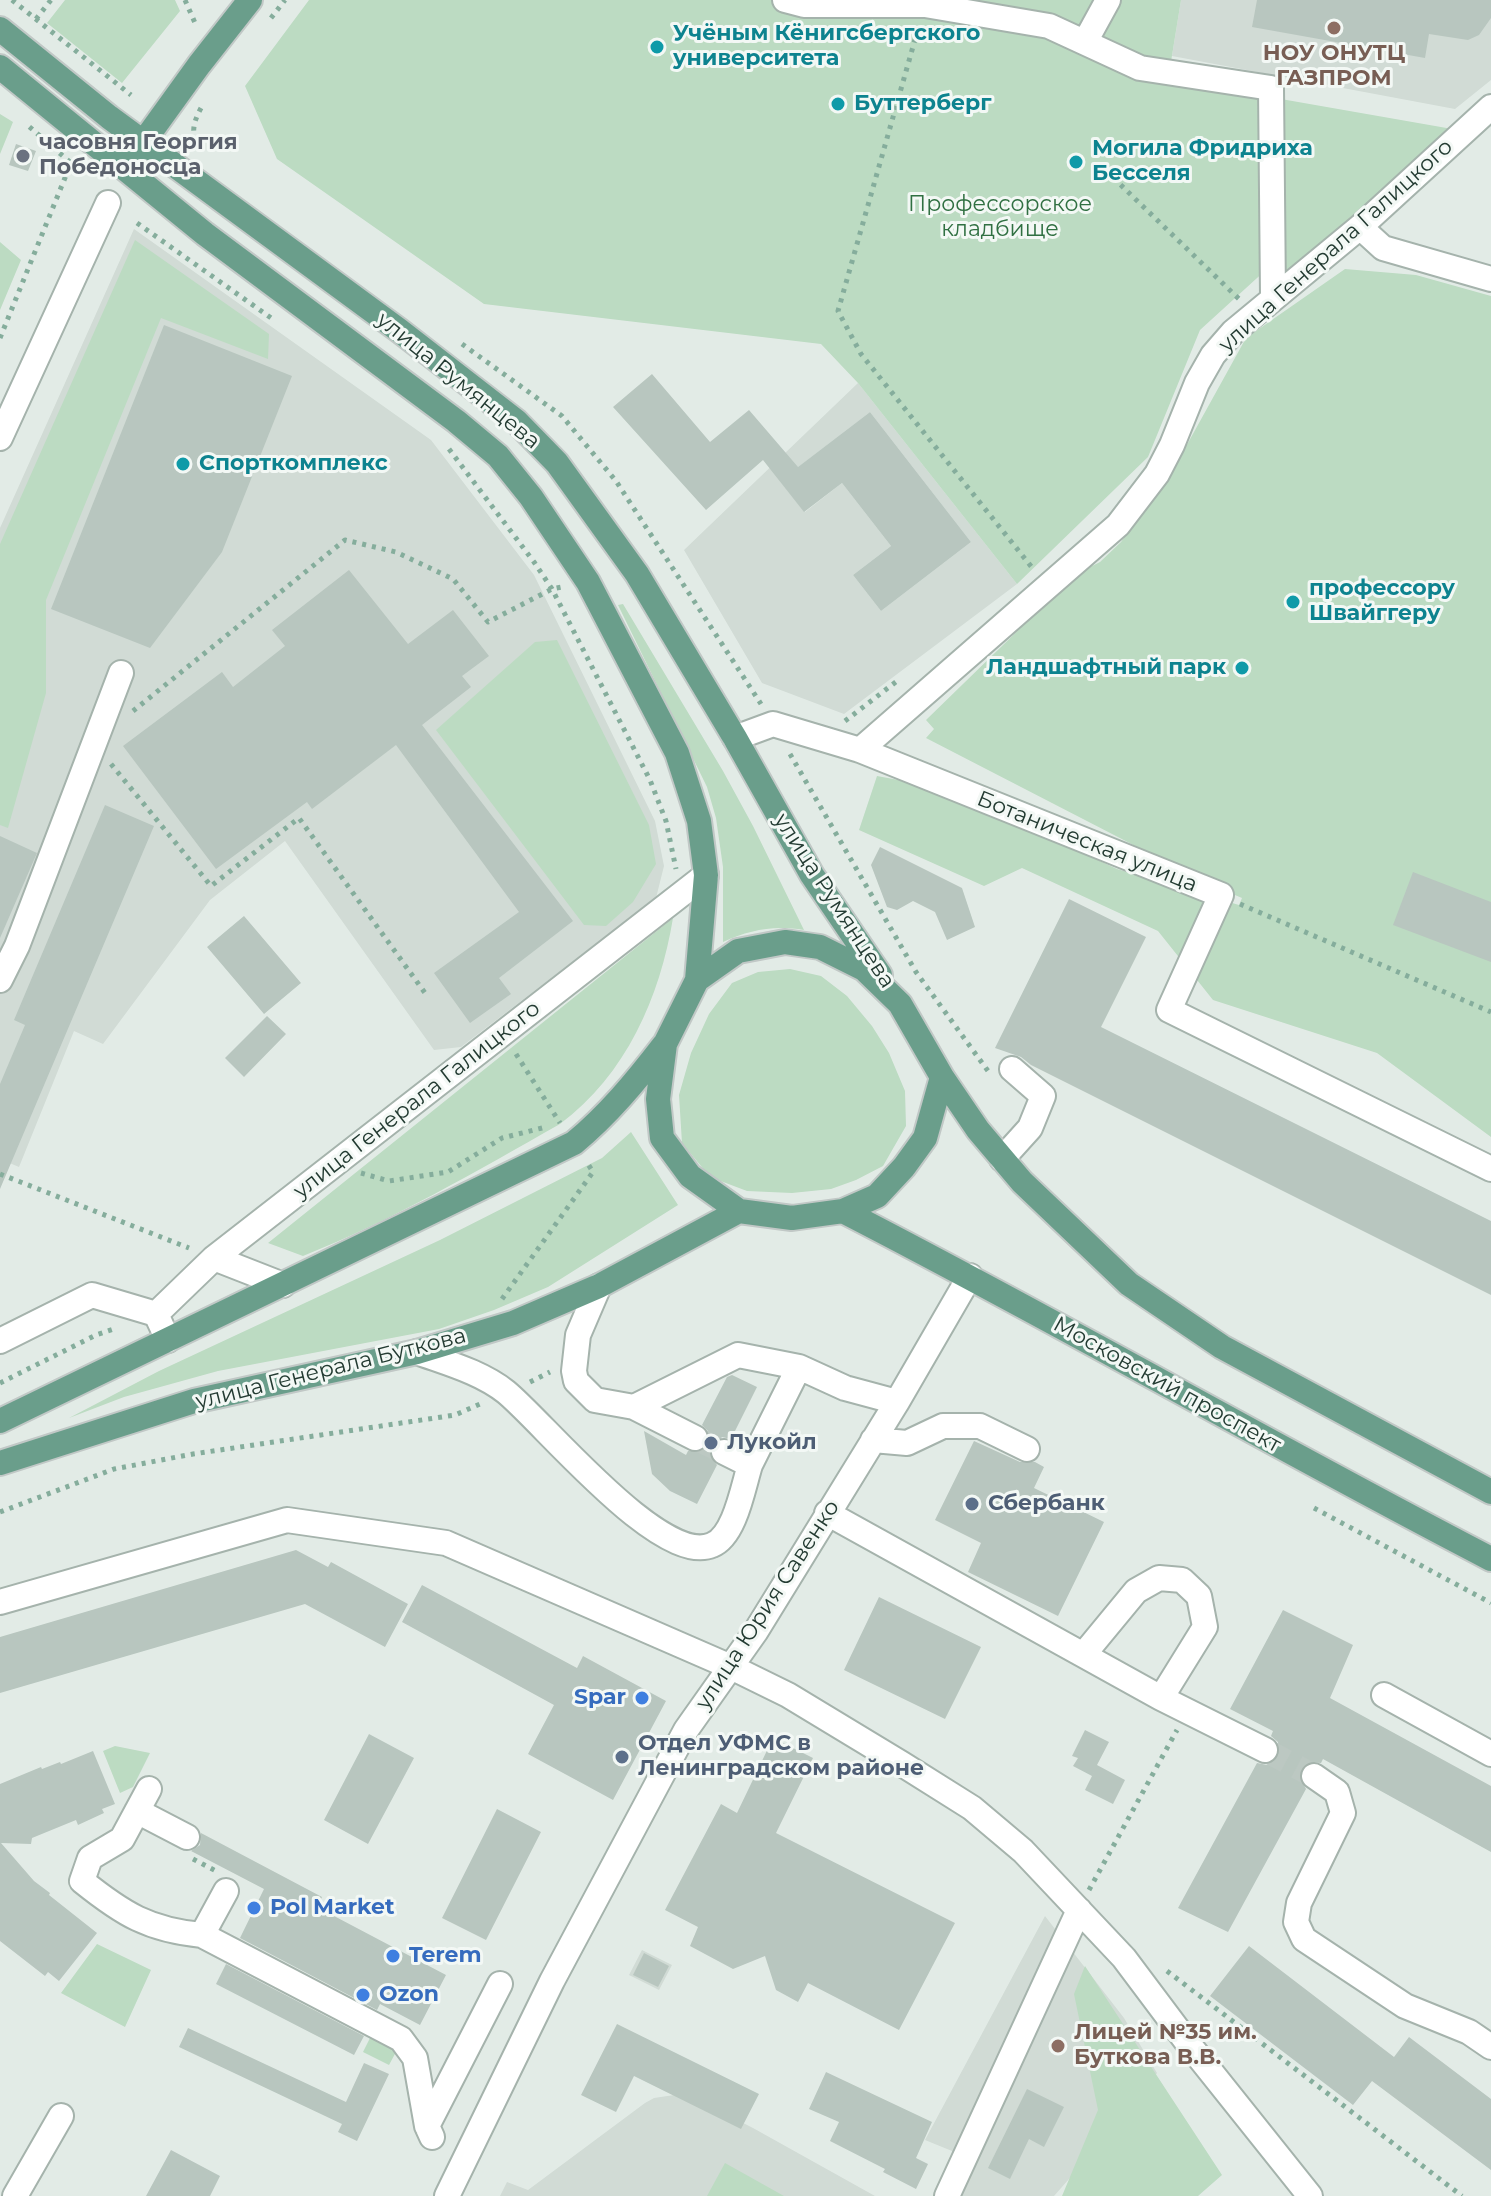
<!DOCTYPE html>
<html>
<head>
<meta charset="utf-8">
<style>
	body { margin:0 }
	canvas { display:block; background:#e2ebe6 }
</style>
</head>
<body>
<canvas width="1491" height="2196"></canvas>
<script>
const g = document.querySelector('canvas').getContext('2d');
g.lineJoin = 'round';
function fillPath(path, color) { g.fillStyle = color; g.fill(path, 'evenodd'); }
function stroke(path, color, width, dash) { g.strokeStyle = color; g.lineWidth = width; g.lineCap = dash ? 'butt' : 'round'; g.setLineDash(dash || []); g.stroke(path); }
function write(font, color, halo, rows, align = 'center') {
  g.font = font + ' Montserrat,sans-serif'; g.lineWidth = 6; g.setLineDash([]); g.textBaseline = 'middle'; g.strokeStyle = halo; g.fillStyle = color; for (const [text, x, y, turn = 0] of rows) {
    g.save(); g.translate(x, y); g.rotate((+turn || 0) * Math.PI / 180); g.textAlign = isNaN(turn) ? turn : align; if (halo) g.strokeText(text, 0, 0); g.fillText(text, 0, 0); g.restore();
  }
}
fillPath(new Path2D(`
	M 1181,0 L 1491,0 L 1491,80 L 1455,109 L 1172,56 Z
	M 134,229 L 431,440 L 534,575 L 655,821 L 664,866 L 656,898 L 461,1047 L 434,1050 L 285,841 L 210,900 L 103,1044 L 74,1031 L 19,1167 L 0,1159 L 0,528 Z
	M 858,383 L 1017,584 L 844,714 L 762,683 L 684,550 ZM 870,412 L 971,542 L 881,611 L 853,575 L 891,546 L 842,483 L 805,512 L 780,481 Z
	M 1045,1916 L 1124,2018 L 1157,2073 L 1121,2120 L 1054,2196 L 933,2196 L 958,2161 L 952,2151 L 925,2140 Z
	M 642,1950 L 672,1965 L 659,1990 L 629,1975 Z
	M 681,2094 L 692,2097 L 753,2128 L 875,2196 L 500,2196 L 507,2182 L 528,2190 L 645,2103 L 654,2098 Z`), '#d1dbd5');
fillPath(new Path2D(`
	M 65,0 L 175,0 L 180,11 L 122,83 L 47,23 Z
	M 309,0 L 1181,0 L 1168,80 L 1260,96 L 1268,268 L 1200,330 L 1148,457 L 1017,584 L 858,383 L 821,344 L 484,304 L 277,159 L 245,86 Z
	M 1281,99 L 1458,130 L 1282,276 Z
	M 0,114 L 13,122 L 0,154 Z
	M 135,240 L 269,334 L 268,359 L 161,318 L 46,600 L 46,693 L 8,828 L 0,825 L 0,544 Z
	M 0,242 L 21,260 L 0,310 Z
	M 1345,269 L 1416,275 L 1491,296 L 1491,1137 L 1377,1053 L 1213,1000 L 1158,931 L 1022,868 L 984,886 L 859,830 L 877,776 L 942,788 L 1117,869 L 1239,905 L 1242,898 L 1209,884 L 926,738 L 934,729 L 926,720 L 1076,574 L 1100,562 L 1121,542 L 1168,479 L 1246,338 Z
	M 623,604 L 723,771 L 753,826 L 804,930 C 773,925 750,930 723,942 L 723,867 L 716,818 L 707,787 L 618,605 Z
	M 557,640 L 649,825 L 656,864 L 633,902 L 606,926 L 584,925 L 436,730 L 535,642 Z
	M 673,918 C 660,997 626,1075 560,1124 C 477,1171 393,1220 303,1256 L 268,1243 Z
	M 790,969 L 821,976 L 847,996 L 872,1026 L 889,1053 L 905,1091 L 906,1126 L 883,1166 L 856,1180 L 831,1189 L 792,1193 L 747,1191 L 710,1177 L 682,1143 L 679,1095 L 691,1053 L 709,1014 L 732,983 L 758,972 Z
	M 631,1132 L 678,1205 L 548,1287 L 494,1310 L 439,1329 L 218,1371 L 124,1397 L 69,1418 L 159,1371 L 440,1240 L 602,1158 Z
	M 115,1746 L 150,1753 L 133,1787 L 120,1793 L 103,1751 Z
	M 97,1944 L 151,1970 L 125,2027 L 61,1993 Z
	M 1085,1966 L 1222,2175 L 1198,2196 L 1062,2196 L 1098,2110 L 1074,1994 Z
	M 373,2032 L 396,2052 L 389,2065 L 363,2052 Z
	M 725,2163 L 784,2196 L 707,2196 Z`), '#bcdbc2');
fillPath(new Path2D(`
	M 1257,0 L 1491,0 L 1491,18 L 1479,35 L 1468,40 L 1429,34 L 1425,58 L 1252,27 Z
	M 16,144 L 36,151 L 28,171 L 9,165 Z
	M 164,325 L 292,376 L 222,552 L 150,648 L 51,609 Z
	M 652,374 L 710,442 L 749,410 L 798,467 L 870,412 L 971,542 L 881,611 L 853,575 L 891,546 L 842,483 L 804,512 L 763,460 L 706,510 L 613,407 Z
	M 349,570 L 408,644 L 453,610 L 489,656 L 462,676 L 471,687 L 422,725 L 573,921 L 499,978 L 511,994 L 470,1023 L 434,973 L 519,912 L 396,745 L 312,809 L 307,802 L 216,869 L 123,746 L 222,672 L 233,687 L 285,646 L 272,630 Z
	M 105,805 L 154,826 L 0,1189 L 0,1084 L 25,1025 L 14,1020 Z
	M 0,836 L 37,853 L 0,938 Z
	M 880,847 L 962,888 L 975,927 L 947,940 L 935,912 L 913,901 L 897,910 L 887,907 L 871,865 Z
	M 1413,872 L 1491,902 L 1491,962 L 1393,925 Z
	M 1069,899 L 1146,937 L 1101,1027 L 1491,1221 L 1491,1295 L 1031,1065 L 1021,1057 L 995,1048 Z
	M 244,916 L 301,983 L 264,1014 L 207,947 Z
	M 267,1016 L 286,1034 L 244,1077 L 225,1058 Z
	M 732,1375 L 757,1387 L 731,1439 L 722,1437 L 711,1445 L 709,1454 L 717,1465 L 697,1504 L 670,1491 L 652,1474 L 644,1431 L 686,1455 L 688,1451 L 702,1451 L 710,1438 L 708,1431 L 702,1425 L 727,1377 Z
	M 974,1441 L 1020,1462 L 1035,1462 L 1044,1467 L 1034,1488 L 1104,1522 L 1058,1616 L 968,1572 L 981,1543 L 935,1520 Z
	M 296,1550 L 328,1567 L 331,1562 L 408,1604 L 385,1647 L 305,1604 L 0,1693 L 0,1637 Z
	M 422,1585 L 577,1668 L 583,1656 L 666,1701 L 613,1800 L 528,1754 L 554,1705 L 402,1622 Z
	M 879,1597 L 981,1647 L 945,1719 L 844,1670 Z
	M 1283,1610 L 1353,1645 L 1330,1698 L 1491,1786 L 1491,1852 L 1323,1759 L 1321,1763 L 1308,1762 L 1301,1768 L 1299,1776 L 1306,1789 L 1228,1932 L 1178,1908 L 1257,1763 L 1267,1765 L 1274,1762 L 1279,1756 L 1278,1742 L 1271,1736 L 1273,1731 L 1230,1709 Z
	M 1085,1730 L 1109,1742 L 1097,1765 L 1125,1780 L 1113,1804 L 1085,1790 L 1095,1770 L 1092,1776 L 1073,1766 L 1078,1758 L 1072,1756 Z
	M 369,1734 L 414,1758 L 368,1844 L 324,1820 Z
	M 773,1738 L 813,1758 L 776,1833 L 955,1923 L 899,2030 L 808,1983 L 798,2002 L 776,1990 L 765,1956 L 733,1969 L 690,1946 L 698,1927 L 665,1910 L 721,1804 L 737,1813 Z
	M 93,1751 L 115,1804 L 102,1809 L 104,1813 L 78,1825 L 76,1820 L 32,1838 L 31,1844 L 1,1843 L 34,1881 L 50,1893 L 49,1895 L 97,1933 L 59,1981 L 48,1972 L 45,1976 L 0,1941 L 0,1784 L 41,1767 L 42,1769 L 60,1762 L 61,1764 Z
	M 497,1809 L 541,1832 L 486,1940 L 442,1918 Z
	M 201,1833 L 322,1897 L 317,1907 L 446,1975 L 420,2025 L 380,2004 L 377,2010 L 240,1938 L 264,1889 L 191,1851 L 200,1845 Z
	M 1249,1946 L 1394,2057 L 1409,2037 L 1491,2099 L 1491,2170 L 1372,2081 L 1353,2105 L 1210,1996 Z
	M 644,1953 L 669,1966 L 658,1987 L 633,1975 Z
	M 226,1964 L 364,2036 L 354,2055 L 216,1984 Z
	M 617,2024 L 759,2094 L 741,2129 L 634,2076 L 616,2112 L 581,2095 Z
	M 188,2028 L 346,2102 L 364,2063 L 389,2074 L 357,2141 L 338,2132 L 342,2124 L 179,2047 Z
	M 826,2072 L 932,2122 L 916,2158 L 928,2164 L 916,2189 L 883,2172 L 885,2169 L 830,2141 L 839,2122 L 809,2109 Z
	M 1027,2089 L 1064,2107 L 1044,2147 L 1029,2139 L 1010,2179 L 988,2168 Z
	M 171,2150 L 220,2176 L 210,2196 L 146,2196 Z`), '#b8c6bf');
stroke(new Path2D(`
	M 695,1438 L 724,1452
	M 1265,1750 L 1314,1776`), '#bcc8c2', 24, [24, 12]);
const minor = new Path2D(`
	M 785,0 L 804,5 L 925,5 L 1049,26 L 1140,68 L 1271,88 L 1273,297
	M 1085,42 L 1108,0
	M 1360,227 L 1383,248 L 1491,279
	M 0,438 L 108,203
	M 735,738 L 773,724 L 860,750 L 1221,895 L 1169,1010 L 1491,1169
	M 860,750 L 1118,525 L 1157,474 L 1172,445 L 1197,383 L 1213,355 L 1233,332 L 1360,227 L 1491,107
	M 0,980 L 17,946 L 121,673
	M 1002,1159 L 1030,1128 L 1043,1096 L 1012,1069
	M 214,1258 L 283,1285
	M 599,1286 L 578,1335 L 574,1371 L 576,1381 L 595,1400 L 634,1407 L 695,1438
	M 168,1340 L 156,1314 L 214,1258 L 706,875
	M 0,1341 L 92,1295 L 156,1314
	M 417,1352 C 447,1363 481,1372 506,1392 C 544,1423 661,1567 712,1545 C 735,1536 743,1487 750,1465
	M 634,1407 L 738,1355 L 799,1367 L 845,1388 L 897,1402
	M 873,1440 L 907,1443 L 943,1426 L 980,1426 L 1027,1449
	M 724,1452 L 750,1465 L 799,1367
	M 827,1513 L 1161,1698 L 1265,1750
	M 0,1602 L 287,1520 L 446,1543 L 731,1667 L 788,1695 L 902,1764 L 972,1808 L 1023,1851 L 1124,1958 L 1187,2042 L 1310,2196
	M 1084,1654 L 1136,1591 L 1159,1578 L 1182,1580 L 1199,1596 L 1205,1627 L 1161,1698
	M 1384,1695 L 1491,1754
	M 1314,1776 L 1337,1792 L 1343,1813 L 1299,1903 L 1296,1922 L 1304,1939 L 1405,2006 L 1469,2032 L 1491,2047
	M 149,1789 L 122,1839 L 90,1858 L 82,1881 C 123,1914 149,1930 202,1935
	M 137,1811 L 187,1837
	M 226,1891 L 202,1935 L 401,2039 L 415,2058 L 427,2126 L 432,2137
	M 427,2126 L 500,1984
	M 15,2196 L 61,2116
	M 447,2196 L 552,1981 L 686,1730 L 756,1631 L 897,1402 L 970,1276
	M 947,2196 L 1079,1910`);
const major = new Path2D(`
	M 0,29 L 109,117 L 400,331 L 516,421 L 557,463 L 637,574 L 735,738 L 812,875 L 880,975
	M 0,67 L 205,234 L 456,421 L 498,456 L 531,497 L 588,582 L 677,753 L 699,821 L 706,875 L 697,980
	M 134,155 L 199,65 L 250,0
	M 942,1077 L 925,1138 L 904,1167 L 877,1196 L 843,1211 L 792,1218 L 739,1211 L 690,1176 L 662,1138 L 658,1099 L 665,1044 L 697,980 L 738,951 L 785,942 L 820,947 L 864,969 L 900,1004 L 942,1077 L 978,1130 L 1022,1182 L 1129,1284 L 1222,1347 L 1491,1492
	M 843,1211 C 1061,1323 1273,1446 1491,1559
	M 0,1421 L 574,1143 C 608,1115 636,1081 663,1046
	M 0,1463 L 194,1401 L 417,1352 L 513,1323 L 599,1286 L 739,1211`);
stroke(minor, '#a5b3ac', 28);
stroke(major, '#c1c8c6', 28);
stroke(new Path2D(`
	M 12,0 L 131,95
	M 185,0 L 195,23
	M 271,18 L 285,0
	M 36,19 L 51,0
	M 918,29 L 838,311 L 861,354 L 1034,570
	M 201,108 C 191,127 191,136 203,153
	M 1099,164 L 1239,299
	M 137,223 L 274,320
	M 0,338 L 71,163 L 25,123
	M 462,344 L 562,416 L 616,481 L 761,704
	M 449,449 L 534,562 L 552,589 L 650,780 L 666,821 L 676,869
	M 133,711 L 345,540 L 396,552 L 453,579 L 488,622 L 552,589 L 562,587
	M 845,721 L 897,681
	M 790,754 L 916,972 L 988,1071
	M 111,764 L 211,886 L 299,818 L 425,993
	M 1240,904 L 1491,1012
	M 516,1054 L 560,1123
	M 361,1173 L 389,1181 L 448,1172 L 502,1138 L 546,1127
	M 0,1174 L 189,1248
	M 502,1299 L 593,1172 L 586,1161
	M 530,1382 L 550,1372
	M 0,1383 L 96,1335 L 114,1329
	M 1314,1508 L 1491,1603
	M 0,1512 L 114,1469 L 193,1454 L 455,1415 L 480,1404
	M 193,1859 L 216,1871
	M 1089,1890 L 1177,1730
	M 1167,1971 L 1462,2196`), '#85ad9c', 5, [4, 6]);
stroke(minor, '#fff', 24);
stroke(major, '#6a9e8b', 24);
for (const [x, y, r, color] of [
	[1334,28,8,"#8d6e63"],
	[657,47,8,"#0f9aa8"],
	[838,104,8,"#0f9aa8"],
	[23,156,8,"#6b7280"],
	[1076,162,8,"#0f9aa8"],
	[183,464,8,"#0f9aa8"],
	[1293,602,8,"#0f9aa8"],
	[1242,668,8,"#0f9aa8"],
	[711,1443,8,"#5c6f8a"],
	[972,1504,8,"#5c6f8a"],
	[642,1698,8,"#3f7fe0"],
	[622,1757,8,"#5c6f8a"],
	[254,1908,8,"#3f7fe0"],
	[393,1956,8,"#3f7fe0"],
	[363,1995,8,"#3f7fe0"],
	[1058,2046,8,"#8d6e63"]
]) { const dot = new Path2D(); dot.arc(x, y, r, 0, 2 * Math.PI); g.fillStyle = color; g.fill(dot); stroke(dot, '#f3f8f5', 3); }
write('bold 22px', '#0d838f', '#f3f8f5', [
	["Учёным Кёнигсбергского",673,34],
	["университета",673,59],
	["Буттерберг",854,104],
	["Могила Фридриха",1092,149],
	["Бесселя",1092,174],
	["Спорткомплекс",199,464],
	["профессору",1309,589],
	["Швайггеру",1309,614],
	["Ландшафтный парк",1226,668,"right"]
], 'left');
write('bold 22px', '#785e54', '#f3f8f5', [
	["НОУ ОНУТЦ",1334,54],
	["ГАЗПРОМ",1334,79],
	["Лицей №35 им.",1074,2033,"left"],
	["Буткова В.В.",1074,2058,"left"]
]);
write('bold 22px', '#5b616d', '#f3f8f5', [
	["часовня Георгия",39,143],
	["Победоносца",39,168]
], 'left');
write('22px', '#307042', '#f3f8f5', [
	["Профессорское",1000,205],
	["кладбище",1000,230]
]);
write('22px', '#233b32', '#f3f8f5', [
	["улица Генерала Галицкого",1336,246,-42],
	["улица Румянцева",458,381,39],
	["Ботаническая улица",1087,842,22],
	["улица Румянцева",834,901,57],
	["улица Генерала Галицкого",417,1100,-38],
	["улица Генерала Буткова",331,1369,-14],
	["Московский проспект",1167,1385,29],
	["улица Юрия Савенко",768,1605,-57]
]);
write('bold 22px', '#4e5e75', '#f3f8f5', [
	["Лукойл",727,1443],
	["Сбербанк",988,1504],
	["Отдел УФМС в",638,1744],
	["Ленинградском районе",638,1769]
], 'left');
write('bold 22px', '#366cbe', '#f3f8f5', [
	["Spar",626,1698,"right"],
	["Pol Market",270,1908],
	["Terem",409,1956],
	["Ozon",379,1995]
], 'left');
</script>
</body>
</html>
